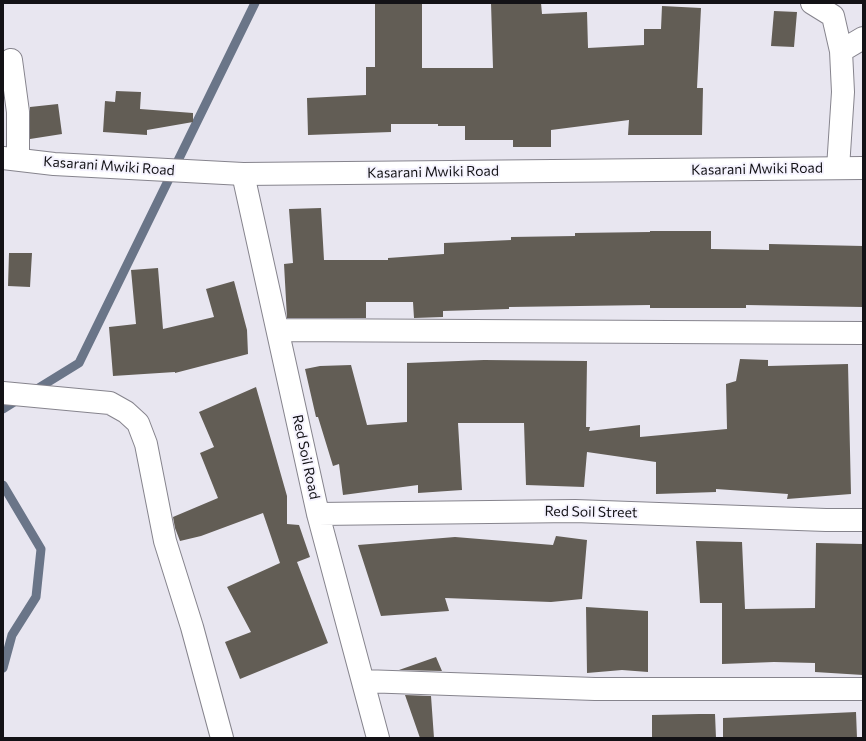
<!DOCTYPE html>
<html>
<head>
<meta charset="utf-8">
<style>
	body { margin:0 }
	#map { position:relative; width:866px; height:741px; overflow:hidden; background:#e8e6f0; font-family:Commissioner,sans-serif }
	canvas { display:block }
	.frame { position:absolute; inset:0; border:4px solid #131216; pointer-events:none }
</style>
</head>
<body>
<div id="map">
<canvas width="866" height="741"></canvas>
<div class="frame"></div>
</div>
<script>
const g = document.querySelector('canvas').getContext('2d');
g.lineJoin = 'round';
function stroke(path, color, width, dash) { g.strokeStyle = color; g.lineWidth = width; g.lineCap = dash ? 'butt' : 'round'; g.setLineDash(dash || []); g.stroke(path); }
function fillPath(path, color) { g.fillStyle = color; g.fill(path, 'evenodd'); }
function write(font, color, halo, rows, align = 'center') {
  g.font = font + ' Commissioner,sans-serif'; g.lineWidth = 4; g.setLineDash([]); g.textBaseline = 'middle'; g.strokeStyle = halo; g.fillStyle = color; for (const [text, x, y, turn = 0] of rows) {
    g.save(); g.translate(x, y); g.rotate((+turn || 0) * Math.PI / 180); g.textAlign = isNaN(turn) ? turn : align; if (halo) g.strokeText(text, 0, 0); g.fillText(text, 0, 0); g.restore();
  }
}
stroke(new Path2D(`
	M 32,392 L 79,363 L 255,3
	M 3,409 L 19,399
	M 3,485 L 41,549 L 36,597 L 12,635 L 3,668`), '#6a7588', 9);
fillPath(new Path2D(`
	M 375,3 L 422,3 L 422,68 L 493,68 L 491,3 L 541,3 L 542,14 L 587,12 L 588,48 L 644,45 L 644,29 L 661,29 L 662,6 L 701,8 L 697,88 L 703,88 L 702,135 L 628,135 L 629,120 L 551,130 L 551,147 L 513,147 L 513,140 L 465,140 L 465,126 L 438,126 L 438,124 L 391,124 L 391,132 L 308,135 L 307,98 L 366,95 L 366,67 L 375,67 Z
	M 774,11 L 797,12 L 794,47 L 771,46 Z
	M 116,91 L 141,92 L 140,109 L 193,113 L 193,122 L 147,130 L 147,135 L 103,132 L 105,101 L 115,102 Z
	M 58,104 L 62,134 L 30,139 L 30,107 Z
	M 321,208 L 324,260 L 388,260 L 388,258 L 444,254 L 444,243 L 511,240 L 511,237 L 575,236 L 575,233 L 650,232 L 650,231 L 711,231 L 711,249 L 769,250 L 769,244 L 863,246 L 863,307 L 746,305 L 746,308 L 650,308 L 650,305 L 509,307 L 509,309 L 443,311 L 443,317 L 414,318 L 413,302 L 366,302 L 366,318 L 287,318 L 284,264 L 293,263 L 289,209 Z
	M 9,253 L 32,253 L 30,287 L 8,286 Z
	M 158,268 L 163,329 L 214,317 L 206,289 L 234,281 L 247,330 L 248,354 L 175,373 L 175,372 L 113,376 L 109,327 L 136,324 L 131,270 Z
	M 740,359 L 768,360 L 768,366 L 848,364 L 851,494 L 787,499 L 788,494 L 716,489 L 716,492 L 656,494 L 656,462 L 587,452 L 584,487 L 526,485 L 524,423 L 458,423 L 462,490 L 418,493 L 418,485 L 343,495 L 339,464 L 333,466 L 318,417 L 316,417 L 305,369 L 320,366 L 351,365 L 367,425 L 407,422 L 407,363 L 484,360 L 587,361 L 586,427 L 590,427 L 589,431 L 640,425 L 640,437 L 727,429 L 726,384 L 736,381 Z
	M 256,387 L 287,496 L 287,524 L 299,525 L 310,557 L 297,562 L 328,643 L 240,679 L 225,642 L 251,632 L 227,587 L 280,563 L 263,513 L 201,536 L 180,541 L 175,528 L 173,517 L 218,498 L 200,453 L 214,447 L 199,412 Z
	M 556,536 L 587,540 L 582,599 L 551,602 L 445,598 L 449,611 L 381,616 L 358,545 L 455,537 L 553,545 Z
	M 696,541 L 742,542 L 745,609 L 815,608 L 816,543 L 863,544 L 863,675 L 815,672 L 815,663 L 774,662 L 722,664 L 722,603 L 700,603 Z
	M 586,607 L 648,611 L 648,672 L 622,670 L 587,673 Z
	M 436,657 L 442,671 L 399,670 Z
	M 405,695 L 431,696 L 434,738 L 420,738 Z
	M 856,712 L 857,738 L 723,738 L 723,718 Z
	M 699,714 L 715,714 L 716,738 L 652,738 L 652,715 Z`), '#625d55');
const minor = new Path2D(`
	M 812,3 L 833,16 L 841,51 L 843,92 L 838,168
	M 841,51 L 863,38
	M 11,60 L 18,112 L 18,159
	M 243,174 L 318,514 L 378,738
	M 278,330 L 863,333
	M 3,393 L 110,403 L 126,412 L 138,423 L 146,444 L 165,541 L 192,627 L 222,738
	M 318,514 L 575,511 L 826,520 L 863,520
	M 363,681 L 595,689 L 863,689`);
const major = new Path2D(`
	M 3,158 L 54,164 L 243,174 L 863,168`);
stroke(minor, '#86848d', 24);
stroke(major, '#86848d', 24);
stroke(minor, '#fff', 22);
stroke(major, '#fff', 22);
write('14px', '#131216', '#f5f3fe', [
	["Kasarani Mwiki Road",109,166,4],
	["Kasarani Mwiki Road",757,169,-1],
	["Kasarani Mwiki Road",433,172,-1],
	["Red Soil Road",306,457,78],
	["Red Soil Street",591,512,1]
]);
</script>
</body>
</html>
